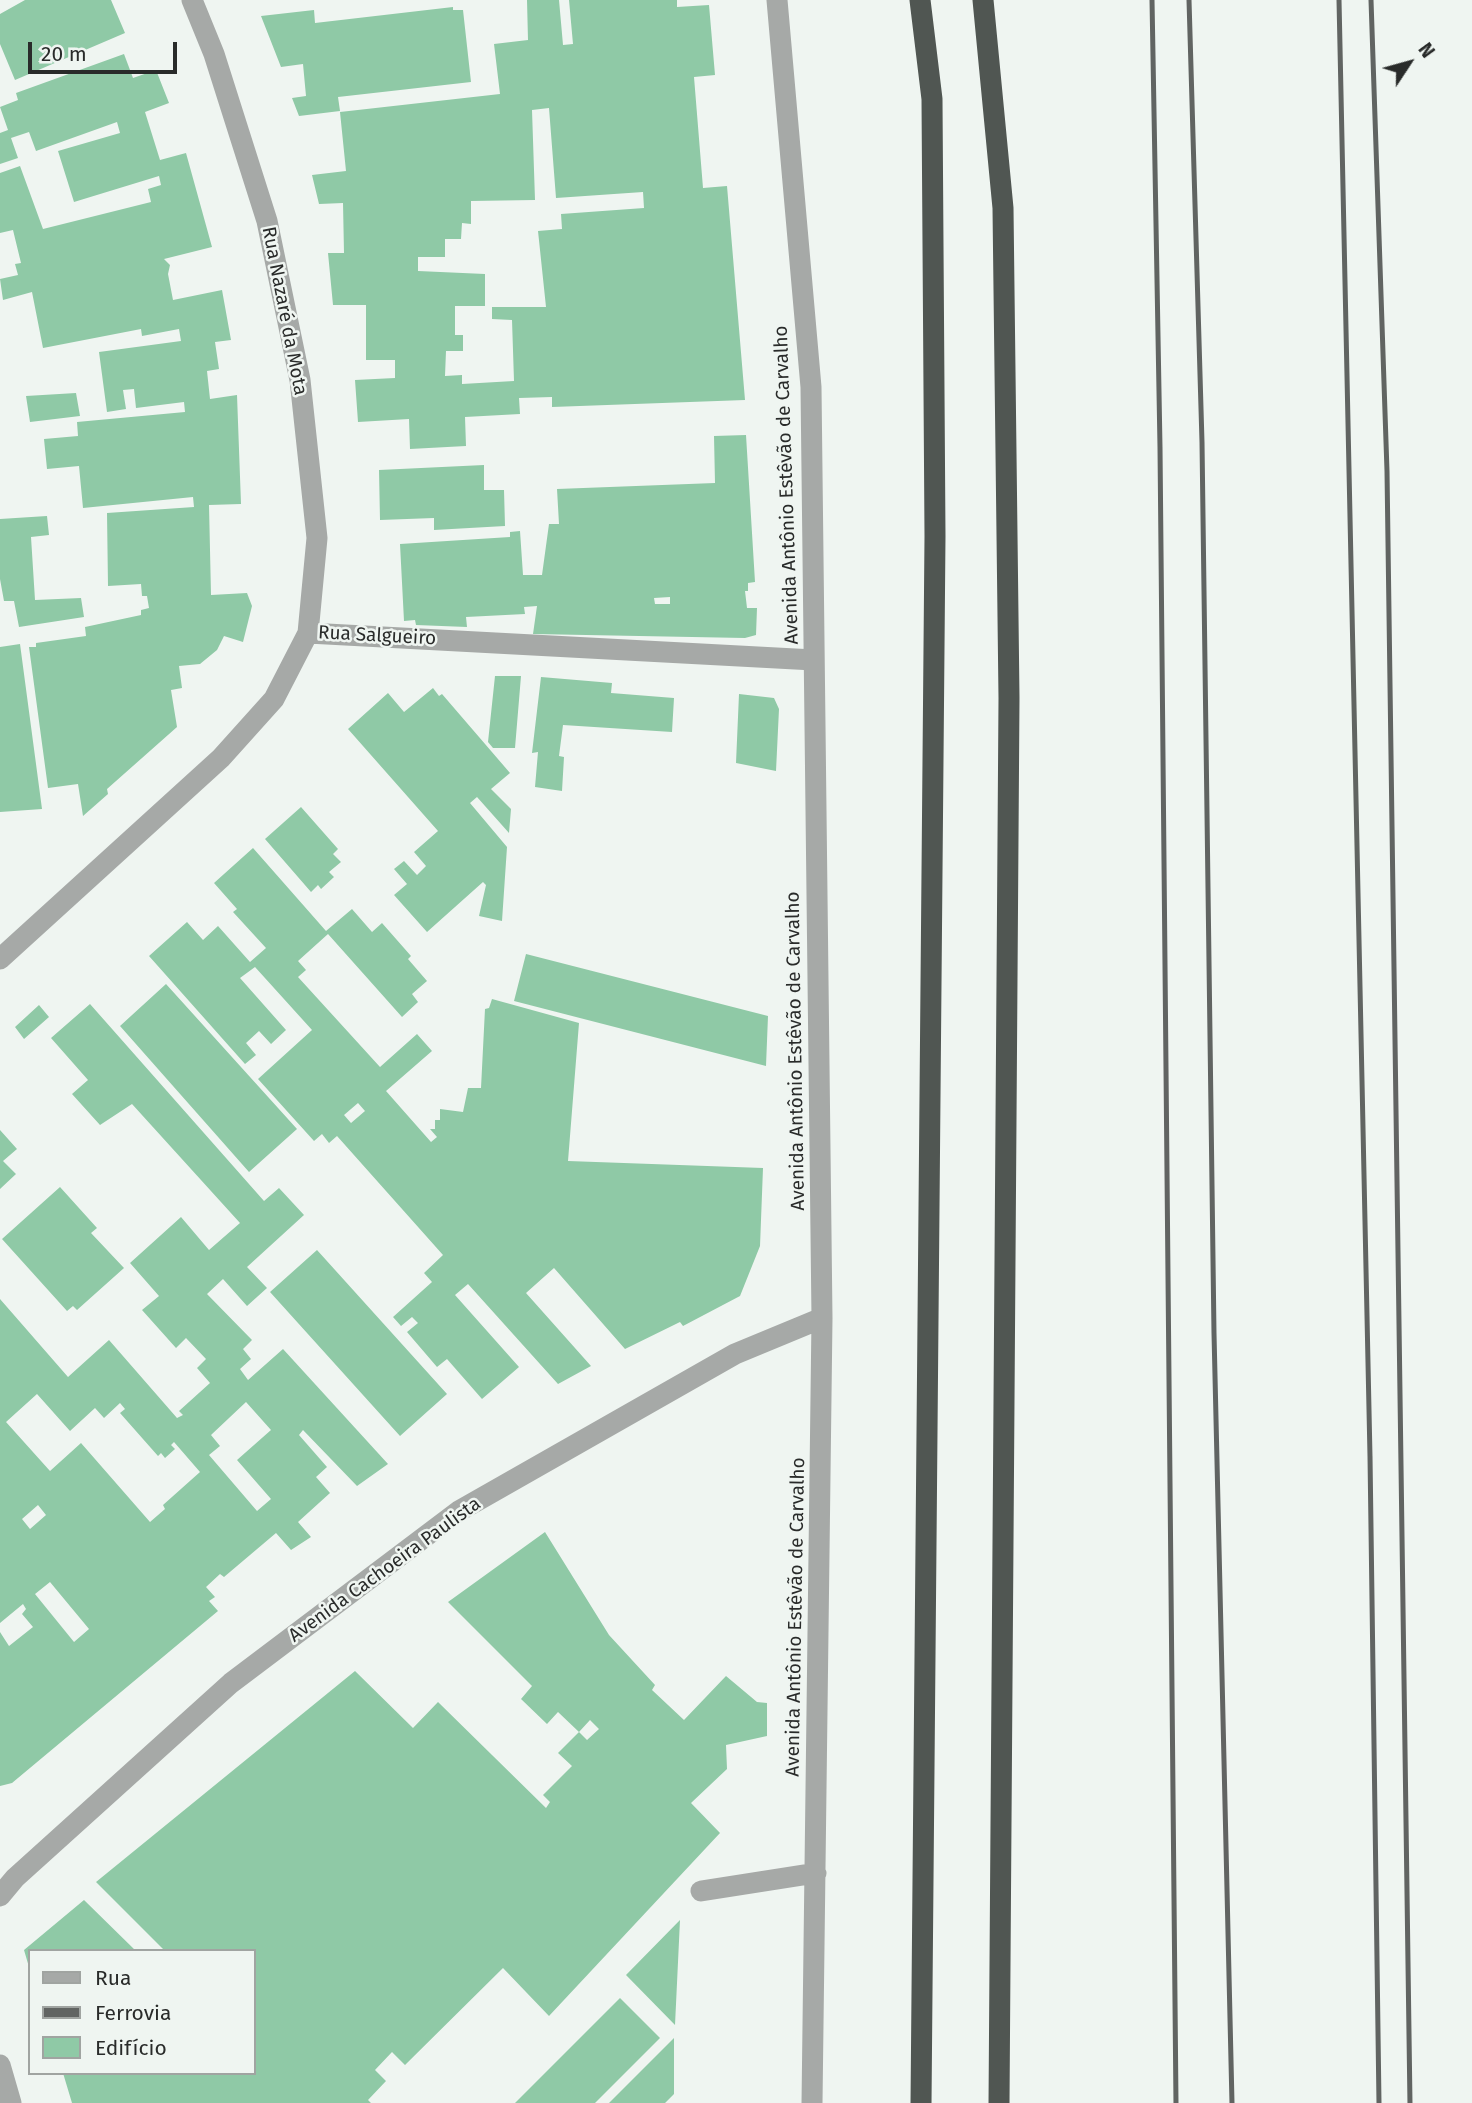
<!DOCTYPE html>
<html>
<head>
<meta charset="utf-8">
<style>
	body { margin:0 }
	#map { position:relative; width:1472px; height:2103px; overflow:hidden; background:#eff5f1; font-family:"Fira Sans",sans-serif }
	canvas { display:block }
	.legend { position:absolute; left:28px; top:1949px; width:228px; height:126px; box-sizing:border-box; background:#eff5f1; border:2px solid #a0a4a1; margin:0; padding:9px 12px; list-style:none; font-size:21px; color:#292b2a }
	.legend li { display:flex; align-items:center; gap:14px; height:35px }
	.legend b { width:35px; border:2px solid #a0a4a1 }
	.north { position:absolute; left:1374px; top:28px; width:70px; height:70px; -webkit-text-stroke:5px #eff5f1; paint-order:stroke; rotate:54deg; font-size:19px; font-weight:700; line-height:28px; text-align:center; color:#292b2a }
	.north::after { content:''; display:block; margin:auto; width:24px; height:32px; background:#292b2a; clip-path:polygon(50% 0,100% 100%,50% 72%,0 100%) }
	.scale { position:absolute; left:28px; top:42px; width:149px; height:32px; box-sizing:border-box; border:4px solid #292b2a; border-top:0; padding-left:9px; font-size:21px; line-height:24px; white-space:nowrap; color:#292b2a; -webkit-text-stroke:5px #eff5f1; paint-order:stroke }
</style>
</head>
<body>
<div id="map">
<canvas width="1472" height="2103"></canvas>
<ul class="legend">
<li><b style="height:9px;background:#a6a9a7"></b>Rua</li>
<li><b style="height:9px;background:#616462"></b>Ferrovia</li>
<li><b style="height:19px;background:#8fc9a6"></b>Edifício</li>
</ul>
<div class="north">N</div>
<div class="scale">20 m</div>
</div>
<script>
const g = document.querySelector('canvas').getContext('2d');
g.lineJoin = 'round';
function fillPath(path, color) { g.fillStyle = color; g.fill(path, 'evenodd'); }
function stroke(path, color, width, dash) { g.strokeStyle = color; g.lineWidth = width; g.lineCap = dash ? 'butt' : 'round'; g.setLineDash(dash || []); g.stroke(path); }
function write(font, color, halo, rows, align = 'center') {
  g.font = font + ' "Fira Sans",sans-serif'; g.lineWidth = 5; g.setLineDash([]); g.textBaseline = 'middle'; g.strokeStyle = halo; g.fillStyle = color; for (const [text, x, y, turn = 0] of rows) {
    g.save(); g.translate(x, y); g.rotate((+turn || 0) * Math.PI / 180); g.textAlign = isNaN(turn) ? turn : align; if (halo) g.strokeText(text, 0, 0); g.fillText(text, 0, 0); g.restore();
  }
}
fillPath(new Path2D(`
	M 25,0 L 111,0 L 125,33 L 15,80 L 0,44 L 0,14 Z
	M 527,0 L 559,0 L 563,45 L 573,44 L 569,0 L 677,0 L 677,7 L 709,5 L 715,75 L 694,77 L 703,188 L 727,186 L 745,400 L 552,407 L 552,397 L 519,398 L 520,414 L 465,417 L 466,446 L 410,449 L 409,419 L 358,422 L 355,380 L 395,378 L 395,360 L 366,360 L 366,305 L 333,305 L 328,253 L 344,253 L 343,203 L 319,204 L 312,175 L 346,171 L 340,112 L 500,94 L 494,44 L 528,40 ZM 549,108 L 556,198 L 643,192 L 644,208 L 561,214 L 562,229 L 538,231 L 546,307 L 492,307 L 492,319 L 512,320 L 514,381 L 462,384 L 462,375 L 445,376 L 446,351 L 463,351 L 463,335 L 455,335 L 455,306 L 485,306 L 485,274 L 418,271 L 418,257 L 445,257 L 445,239 L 461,239 L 462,223 L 471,224 L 471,201 L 535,200 L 532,110 Z
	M 453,7 L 453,10 L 463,10 L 471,82 L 338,97 L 340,111 L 299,116 L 292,98 L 306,96 L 303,64 L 281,67 L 261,16 L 314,10 L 315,23 Z
	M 124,54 L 133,78 L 156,70 L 169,103 L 145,112 L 160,160 L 186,153 L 212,247 L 164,259 L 170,265 L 168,274 L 173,300 L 222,290 L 231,340 L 215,342 L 219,369 L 207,371 L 210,399 L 237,395 L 241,504 L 209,505 L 211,595 L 247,593 L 252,606 L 243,642 L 224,636 L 217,650 L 200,664 L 179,666 L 182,688 L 171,690 L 177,727 L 107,789 L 108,794 L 83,816 L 78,784 L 48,788 L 29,647 L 36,647 L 36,643 L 86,636 L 85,627 L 141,615 L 141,610 L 149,608 L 147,596 L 142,596 L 141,584 L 108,586 L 107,513 L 194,507 L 193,497 L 83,508 L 79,466 L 47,469 L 44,439 L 78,436 L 77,422 L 185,412 L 184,402 L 136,408 L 134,389 L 123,390 L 126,409 L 107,412 L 99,352 L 181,341 L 179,329 L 142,336 L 141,329 L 43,348 L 32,292 L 3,300 L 0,279 L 18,275 L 15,264 L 21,263 L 13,230 L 0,233 L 0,173 L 20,166 L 43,229 L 151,202 L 148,189 L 161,185 L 159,176 L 74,202 L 58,151 L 120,133 L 117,122 L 36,151 L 29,132 L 11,138 L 18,158 L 0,164 L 0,133 L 8,130 L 0,107 L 18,100 L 16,93 Z
	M 76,393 L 80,416 L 30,422 L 26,396 Z
	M 746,435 L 755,582 L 748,583 L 748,591 L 745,591 L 747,608 L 757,608 L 756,635 L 745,638 L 533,634 L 537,606 L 524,607 L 525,614 L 466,617 L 467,627 L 416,625 L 415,620 L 404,621 L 400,544 L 510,537 L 510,532 L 520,531 L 523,575 L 542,575 L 549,524 L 559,524 L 557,489 L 715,483 L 714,436 ZM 670,597 L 670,604 L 655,604 L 654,598 Z
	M 484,465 L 484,490 L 504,490 L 505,526 L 434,530 L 434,518 L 380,520 L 379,470 Z
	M 47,516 L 49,535 L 31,537 L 35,600 L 81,598 L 84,617 L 19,627 L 14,601 L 4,601 L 0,579 L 0,519 Z
	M 20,644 L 42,809 L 0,812 L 0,647 Z
	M 495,676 L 521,676 L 515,748 L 493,748 L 488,742 Z
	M 541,677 L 612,683 L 611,693 L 674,698 L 672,732 L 563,725 L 559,756 L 564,757 L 562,791 L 535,787 L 538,752 L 532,753 Z
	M 433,688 L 439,696 L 442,694 L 510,773 L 491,789 L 511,809 L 509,833 L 477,797 L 470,803 L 507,847 L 502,921 L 479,916 L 486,885 L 483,882 L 427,932 L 394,895 L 407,884 L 394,869 L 404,861 L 417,875 L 426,866 L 414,852 L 438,831 L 348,729 L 388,693 L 404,712 Z
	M 739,694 L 774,698 L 779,709 L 776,771 L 736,763 Z
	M 301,807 L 338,849 L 333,854 L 341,862 L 329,872 L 334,877 L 321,889 L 318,885 L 311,892 L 265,839 Z
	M 253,848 L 326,931 L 352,909 L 372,932 L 382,923 L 411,956 L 408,959 L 427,981 L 412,994 L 418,1002 L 402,1017 L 328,934 L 298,961 L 306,970 L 298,977 L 380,1067 L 417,1034 L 432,1051 L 386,1091 L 431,1142 L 437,1137 L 430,1129 L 435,1129 L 435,1120 L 440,1120 L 440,1109 L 463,1112 L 468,1088 L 481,1088 L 485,1009 L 489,1008 L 492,999 L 579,1023 L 568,1161 L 763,1168 L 760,1246 L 740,1296 L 683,1326 L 680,1322 L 625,1349 L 554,1268 L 526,1293 L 591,1366 L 558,1384 L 468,1284 L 455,1295 L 519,1367 L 482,1399 L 447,1359 L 437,1367 L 407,1332 L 418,1323 L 412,1317 L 401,1326 L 393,1317 L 432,1282 L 424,1273 L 443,1255 L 337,1136 L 329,1143 L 322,1134 L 314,1141 L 258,1079 L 312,1030 L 255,967 L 240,978 L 286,1030 L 271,1044 L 259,1031 L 246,1043 L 256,1055 L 245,1064 L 149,956 L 187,922 L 203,940 L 218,926 L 250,962 L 266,948 L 233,912 L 237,909 L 214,883 ZM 358,1103 L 365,1111 L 351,1123 L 344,1115 Z
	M 526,954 L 768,1016 L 766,1066 L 514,1001 Z
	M 166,984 L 297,1129 L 249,1172 L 120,1026 Z
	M 90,1004 L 264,1201 L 279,1188 L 304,1215 L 247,1267 L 267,1288 L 247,1306 L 223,1279 L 207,1294 L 252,1340 L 243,1349 L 251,1359 L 240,1369 L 248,1380 L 283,1349 L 388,1464 L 357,1486 L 303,1430 L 299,1435 L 327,1467 L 316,1477 L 330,1493 L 298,1522 L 311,1537 L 291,1550 L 276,1533 L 224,1577 L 220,1574 L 206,1587 L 215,1597 L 209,1601 L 218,1611 L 12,1783 L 0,1786 L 0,1632 L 9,1646 L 33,1627 L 22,1614 L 26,1609 L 23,1604 L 0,1623 L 0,1299 L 68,1377 L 109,1340 L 177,1418 L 183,1415 L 179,1411 L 210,1383 L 197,1368 L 206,1359 L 186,1338 L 176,1348 L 142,1310 L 159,1296 L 130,1263 L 181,1217 L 209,1250 L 240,1223 L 132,1104 L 100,1125 L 72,1094 L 88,1080 L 51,1038 ZM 37,1394 L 70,1431 L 95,1408 L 104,1418 L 120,1403 L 125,1409 L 120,1413 L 158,1456 L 161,1453 L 165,1458 L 175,1449 L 171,1445 L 174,1442 L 200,1472 L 163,1505 L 165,1509 L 150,1522 L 81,1443 L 50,1471 L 6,1422 ZM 246,1402 L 271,1430 L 237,1460 L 271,1499 L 257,1511 L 209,1455 L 220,1446 L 211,1435 ZM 38,1505 L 46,1515 L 30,1529 L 22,1519 ZM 50,1582 L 89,1629 L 74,1642 L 35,1594 Z
	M 39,1005 L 49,1017 L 24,1039 L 15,1027 Z
	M 0,1130 L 17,1149 L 3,1161 L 16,1174 L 0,1189 Z
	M 60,1187 L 97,1228 L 91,1233 L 124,1268 L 77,1310 L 73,1306 L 67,1311 L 2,1239 Z
	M 317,1250 L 447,1394 L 400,1436 L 270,1292 Z
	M 545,1532 L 609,1635 L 655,1685 L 652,1690 L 684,1720 L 726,1676 L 757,1702 L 767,1703 L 767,1736 L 726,1745 L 727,1769 L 691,1803 L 720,1833 L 549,2016 L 503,1968 L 405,2065 L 392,2052 L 375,2070 L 386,2081 L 368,2100 L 371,2103 L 72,2103 L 63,2073 L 254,2073 L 254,1951 L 165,1951 L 96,1882 L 355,1671 L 413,1728 L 438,1702 L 546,1808 L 550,1802 L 543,1795 L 572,1766 L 558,1753 L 579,1732 L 587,1740 L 599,1729 L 590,1720 L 579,1732 L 558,1712 L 547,1724 L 521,1699 L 532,1686 L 448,1602 Z
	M 84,1900 L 136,1951 L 30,1951 L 29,1967 L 24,1950 Z
	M 680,1920 L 675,2025 L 626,1975 Z
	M 620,1998 L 660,2038 L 595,2103 L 515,2103 Z
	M 674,2038 L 674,2094 L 665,2103 L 609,2103 Z`), '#8fc9a6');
stroke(new Path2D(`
	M 777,0 L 811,387 L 822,1318 L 812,2103
	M 308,633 L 814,660
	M 0,959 L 221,758 L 274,699 L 308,633 L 317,538 L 300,380 L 267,221 L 214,54 L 192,0
	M 701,1891 L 816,1873
	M 0,1896 L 15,1878 L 231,1683 L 459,1511 L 735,1354 L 822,1318
	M 0,2065 L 11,2103`), '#a6a9a7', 21);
stroke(new Path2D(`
	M 920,0 L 932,99 L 935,536 L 921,2103
	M 983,0 L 1003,208 L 1009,698 L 999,2103`), '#505652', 21);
stroke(new Path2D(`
	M 1152,0 L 1160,447 L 1176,2103
	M 1189,0 L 1202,442 L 1214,1333 L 1232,2103
	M 1339,0 L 1370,1456 L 1379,2103
	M 1371,0 L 1387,471 L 1410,2103`), '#616462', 5);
write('19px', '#292b2a', '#eff5f1', [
	["Rua Nazaré da Mota",284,311,79],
	["Avenida Antônio Estêvão de Carvalho",787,485,-92],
	["Rua Salgueiro",377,636,3],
	["Avenida Antônio Estêvão de Carvalho",796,1051,-91],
	["Avenida Cachoeira Paulista",385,1570,-36],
	["Avenida Antônio Estêvão de Carvalho",796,1617,-89]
]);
</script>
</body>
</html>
